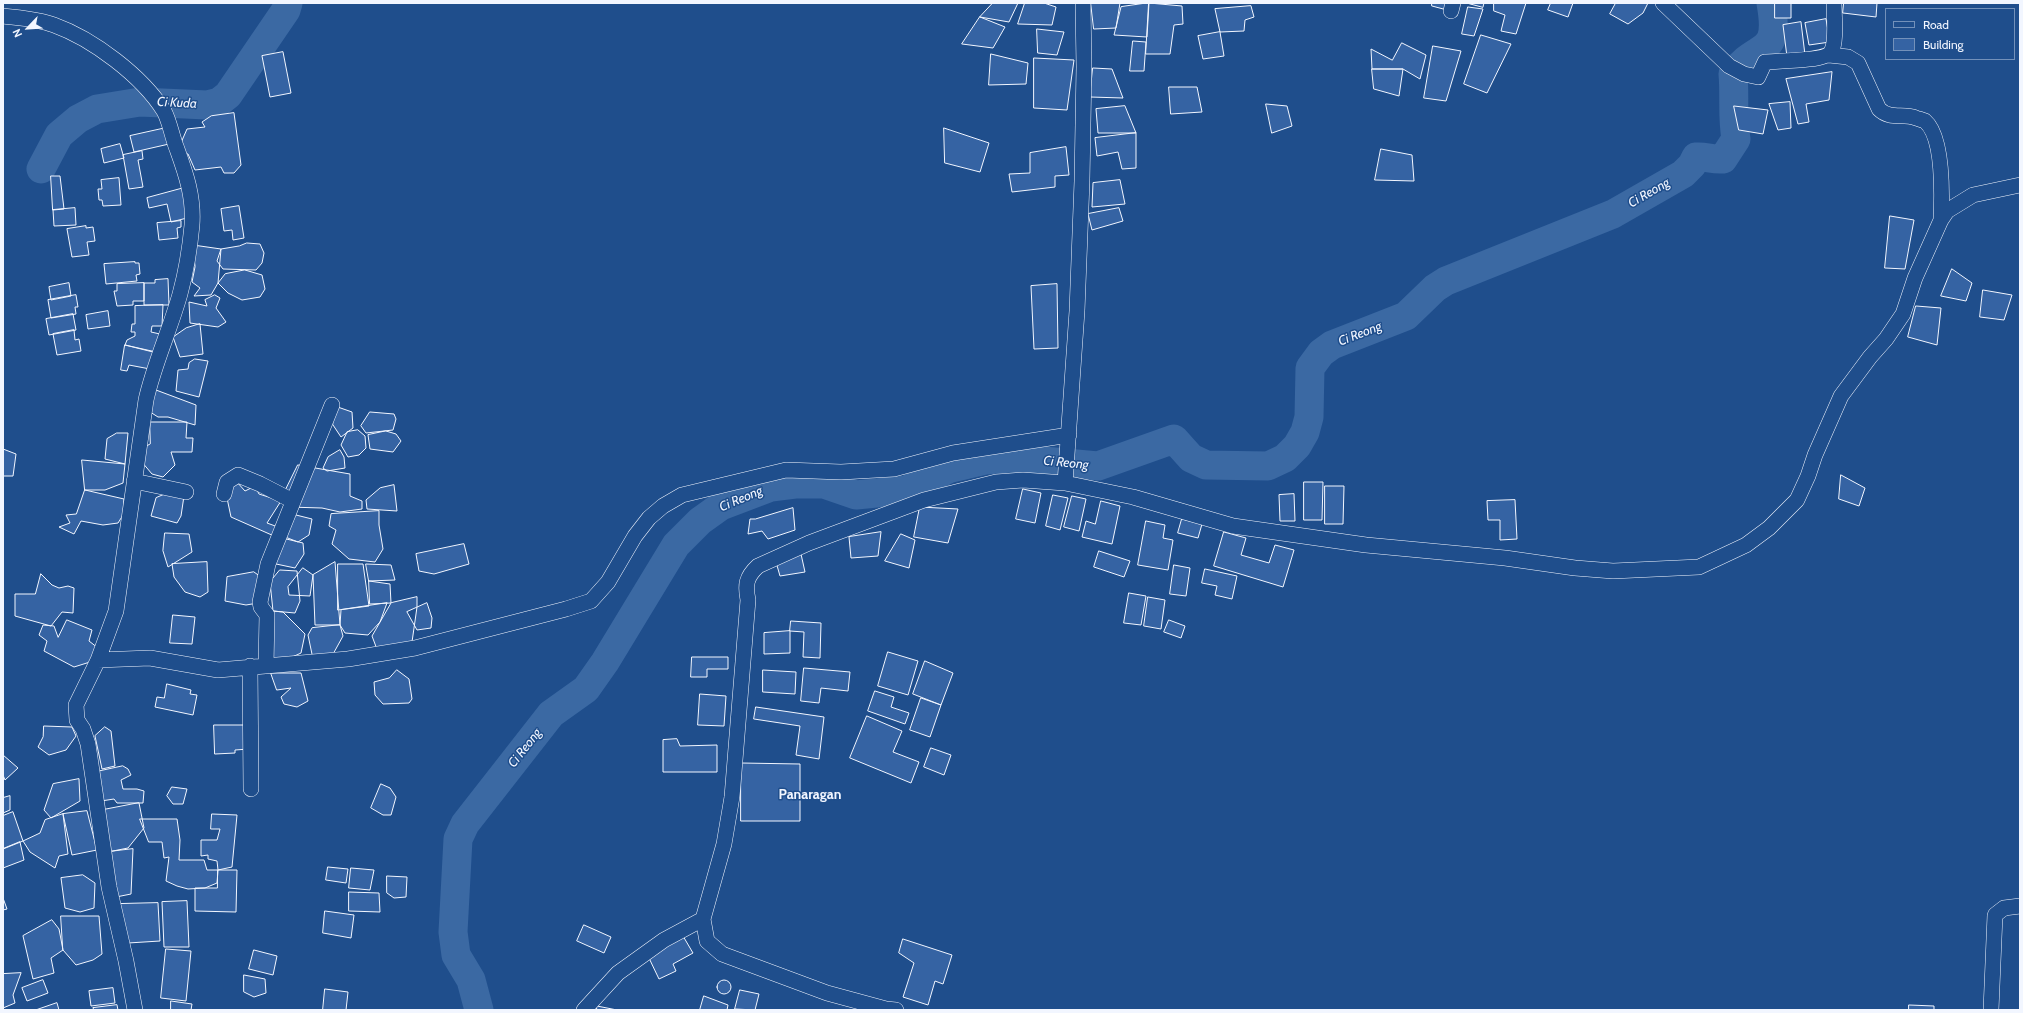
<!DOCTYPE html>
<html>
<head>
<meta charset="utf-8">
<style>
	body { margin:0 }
	#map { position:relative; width:2023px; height:1013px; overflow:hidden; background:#1f4e8c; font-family:Cabin,sans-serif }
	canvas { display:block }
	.frame { position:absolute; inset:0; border:4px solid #f2f6ff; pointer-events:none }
	.legend { position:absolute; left:1885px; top:8px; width:130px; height:52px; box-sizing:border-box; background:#1f4e8c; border:1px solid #7391ba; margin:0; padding:5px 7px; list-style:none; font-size:12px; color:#f2f6ff }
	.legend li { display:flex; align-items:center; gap:8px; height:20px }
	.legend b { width:20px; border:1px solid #7391ba }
	.north { position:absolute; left:8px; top:8px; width:40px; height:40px; -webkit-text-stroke:3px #1f4e8c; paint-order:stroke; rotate:245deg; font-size:11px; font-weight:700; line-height:16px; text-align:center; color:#f2f6ff }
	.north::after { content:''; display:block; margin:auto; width:14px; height:18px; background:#f2f6ff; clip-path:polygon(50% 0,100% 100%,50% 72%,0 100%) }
</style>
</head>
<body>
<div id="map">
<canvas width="2023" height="1013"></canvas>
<div class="frame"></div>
<ul class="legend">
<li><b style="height:5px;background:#1f4e8c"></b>Road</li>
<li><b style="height:11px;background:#3563a3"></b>Building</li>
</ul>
<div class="north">N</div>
</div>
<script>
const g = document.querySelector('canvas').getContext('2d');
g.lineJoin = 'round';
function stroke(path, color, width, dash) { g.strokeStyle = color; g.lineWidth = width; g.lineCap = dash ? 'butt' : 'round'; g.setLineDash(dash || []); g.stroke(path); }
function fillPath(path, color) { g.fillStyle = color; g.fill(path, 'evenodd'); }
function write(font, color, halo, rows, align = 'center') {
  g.font = font + ' Cabin,sans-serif'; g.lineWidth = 3; g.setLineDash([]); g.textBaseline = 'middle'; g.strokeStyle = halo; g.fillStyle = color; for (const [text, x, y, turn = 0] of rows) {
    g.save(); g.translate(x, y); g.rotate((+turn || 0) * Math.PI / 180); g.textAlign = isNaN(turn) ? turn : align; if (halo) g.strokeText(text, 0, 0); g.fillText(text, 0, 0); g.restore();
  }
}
stroke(new Path2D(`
	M 41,169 L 59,135 L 78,119 L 97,109 L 140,102 L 207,105 L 219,102 L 228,95 L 286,10 L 288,3
	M 479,1010 L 471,980 L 456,955 L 453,932 L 458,839 L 465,824 L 551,714 L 586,689 L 605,662 L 676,545 L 700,521 L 721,506 L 771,487 L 795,484 L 824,484 L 856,495 L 907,490 L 948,469 L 986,460 L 1011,458 L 1098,466 L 1174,439 L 1191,458 L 1206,465 L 1268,466 L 1285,458 L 1297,446 L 1305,432 L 1309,417 L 1310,368 L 1321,353 L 1332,345 L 1406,316 L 1435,288 L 1446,281 L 1613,214 L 1683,174 L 1692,165 L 1696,157 C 1705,156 1713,160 1723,159 L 1736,139 C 1732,117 1735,96 1733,74 C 1757,40 1781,60 1771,3`), '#3b69a3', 29);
const building = new Path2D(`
	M 993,3 L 1018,3 L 1009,22 L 980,17 Z
	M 1025,3 L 1044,3 L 1056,7 L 1052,25 L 1018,24 Z
	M 1091,3 L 1120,3 L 1116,28 L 1094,29 Z
	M 1149,3 L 1182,6 L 1183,24 L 1174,25 L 1170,54 L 1146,54 Z
	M 1149,3 L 1147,37 L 1114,35 L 1121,7 Z
	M 1432,3 L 1450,3 L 1447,10 L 1432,6 Z
	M 1467,3 L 1484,3 L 1483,7 Z
	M 1494,3 L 1526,3 L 1516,34 L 1501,31 L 1505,15 L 1494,11 Z
	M 1551,3 L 1573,3 L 1568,17 L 1548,10 Z
	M 1616,3 L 1648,3 L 1643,13 L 1628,24 L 1610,14 Z
	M 1775,3 L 1791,3 L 1791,18 L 1775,18 Z
	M 1844,3 L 1877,3 L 1876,17 L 1843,13 Z
	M 1251,6 L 1254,17 L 1245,20 L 1244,31 L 1220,32 L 1215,9 Z
	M 1468,7 L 1483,9 L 1474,36 L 1462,34 Z
	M 980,17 L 1005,27 L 993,48 L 962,44 Z
	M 1826,19 L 1830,42 L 1809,45 L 1805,23 Z
	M 1801,22 L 1805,55 L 1787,57 L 1783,25 Z
	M 1037,29 L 1064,32 L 1057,55 L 1038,53 Z
	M 1220,32 L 1224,56 L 1203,59 L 1198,36 Z
	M 1481,35 L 1511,44 L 1487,93 L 1464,84 Z
	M 1133,41 L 1146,42 L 1144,71 L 1130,71 Z
	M 1402,43 L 1426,55 L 1420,79 L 1403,69 L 1372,69 L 1371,49 L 1392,60 Z
	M 1433,46 L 1461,51 L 1446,101 L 1424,98 Z
	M 283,52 L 291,93 L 270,97 L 262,56 Z
	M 991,54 L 1028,63 L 1026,84 L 989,85 Z
	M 1034,58 L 1074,60 L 1067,110 L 1034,108 Z
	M 1093,68 L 1112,69 L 1123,98 L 1090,97 Z
	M 1372,69 L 1403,69 L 1399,96 L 1374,89 Z
	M 1832,72 L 1829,100 L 1806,104 L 1809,122 L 1798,124 L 1786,79 Z
	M 1169,87 L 1197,87 L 1202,112 L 1171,114 Z
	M 1790,102 L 1791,128 L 1778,130 L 1769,104 Z
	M 1266,104 L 1287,106 L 1292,126 L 1272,133 Z
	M 1125,106 L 1136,133 L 1098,133 L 1096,109 Z
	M 1734,106 L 1768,110 L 1763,134 L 1739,130 Z
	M 234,113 L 241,165 L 234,173 L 224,173 L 221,167 L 195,170 L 188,154 L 182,153 L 180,145 L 187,129 L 205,127 L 202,122 L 211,116 Z
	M 166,128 L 169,144 L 134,152 L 130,136 Z
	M 944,128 L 989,143 L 980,172 L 945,163 Z
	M 1136,133 L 1136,168 L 1122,169 L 1118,152 L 1097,156 L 1095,138 Z
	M 120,144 L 124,158 L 104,163 L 101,149 Z
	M 1066,147 L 1069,175 L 1055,176 L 1055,187 L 1012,192 L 1009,174 L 1030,173 L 1030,153 Z
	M 1381,149 L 1412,155 L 1414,181 L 1375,180 Z
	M 142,151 L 143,159 L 138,160 L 143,187 L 129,189 L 123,155 Z
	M 51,176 L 60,176 L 64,209 L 53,210 Z
	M 119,178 L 121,205 L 103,206 L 102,200 L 99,200 L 98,189 L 102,189 L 101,180 Z
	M 1120,180 L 1125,204 L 1092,207 L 1093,183 Z
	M 184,188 L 191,217 L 171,222 L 167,204 L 149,208 L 147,198 Z
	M 239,206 L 244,238 L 233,240 L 232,230 L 224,231 L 221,209 Z
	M 75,208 L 76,225 L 54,226 L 53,210 Z
	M 1119,208 L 1123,221 L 1092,230 L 1088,214 Z
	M 1890,216 L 1914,220 L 1905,269 L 1885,268 Z
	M 181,221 L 181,227 L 177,228 L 178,238 L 159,240 L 157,223 Z
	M 86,226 L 86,228 L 93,227 L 95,241 L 87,242 L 89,255 L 72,257 L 67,229 Z
	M 247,243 L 260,244 L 264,253 L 262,263 L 256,270 L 223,269 L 217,261 L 221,249 L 239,246 Z
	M 193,245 L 221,249 L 218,283 L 211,295 L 194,296 L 200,288 L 192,282 L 195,267 Z
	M 135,262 L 135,263 L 139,263 L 140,274 L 136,275 L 137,281 L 106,284 L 104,264 Z
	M 1952,269 L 1972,283 L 1966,301 L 1941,296 Z
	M 245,270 L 262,275 L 265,289 L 260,297 L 242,300 L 228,293 L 218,283 L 225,274 Z
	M 168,279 L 169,305 L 144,305 L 144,283 L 155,283 L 155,280 Z
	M 69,283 L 71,296 L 51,300 L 49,287 Z
	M 144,283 L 144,301 L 133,301 L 133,305 L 117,306 L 114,291 L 117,291 L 117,284 Z
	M 1057,284 L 1058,348 L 1034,349 L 1031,286 Z
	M 1983,290 L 2012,295 L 2004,320 L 1980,317 Z
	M 76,295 L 78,307 L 75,307 L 76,314 L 51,318 L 48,300 Z
	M 215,295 L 220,298 L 216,308 L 226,322 L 218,327 L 190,323 L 189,302 L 207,306 L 205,300 Z
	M 163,305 L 162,326 L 152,326 L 151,332 L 160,334 L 156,352 L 125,345 L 127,340 L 135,336 L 135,332 L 131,332 L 132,324 L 135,324 L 135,306 Z
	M 1916,306 L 1941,308 L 1937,345 L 1908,337 Z
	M 108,311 L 110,326 L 88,329 L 86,315 Z
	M 73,314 L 76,330 L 49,335 L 46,319 Z
	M 200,324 L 203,354 L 180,357 L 173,337 L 186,328 Z
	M 74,330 L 75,340 L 79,339 L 81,351 L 57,355 L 53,334 Z
	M 125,345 L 153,352 L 150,369 L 129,365 L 127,371 L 121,370 Z
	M 195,359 L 208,361 L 199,397 L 176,391 L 178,370 L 188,369 L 189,363 Z
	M 156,390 L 196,405 L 195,425 L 168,417 L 158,417 L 147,410 Z
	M 332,405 L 352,412 L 353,428 L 341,437 L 333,425 Z
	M 370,412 L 394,414 L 396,419 L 393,430 L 366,433 L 361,426 Z
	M 150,422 L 187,422 L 186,438 L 193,438 L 192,452 L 171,452 L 175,465 L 163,477 L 152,474 L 141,461 L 143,448 L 150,444 Z
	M 358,430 L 365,436 L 366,448 L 359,455 L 348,457 L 341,445 L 347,432 Z
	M 386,431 L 396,434 L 401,441 L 393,452 L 370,449 L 368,435 Z
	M 117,433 L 128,433 L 125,464 L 105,459 L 107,439 Z
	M 3,449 L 16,454 L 13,476 L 3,476 Z
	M 340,450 L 344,457 L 345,468 L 327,471 L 323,468 L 328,457 Z
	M 82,460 L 125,464 L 123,483 L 105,490 L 85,490 Z
	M 298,465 L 350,474 L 350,496 L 362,501 L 362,509 L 340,512 L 322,508 L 288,507 L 285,491 Z
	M 1841,475 L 1865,488 L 1859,506 L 1839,499 Z
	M 236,481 L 245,491 L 255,486 L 259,494 L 281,501 L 267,523 L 278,527 L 274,536 L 231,517 L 227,498 Z
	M 1304,482 L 1323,482 L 1322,520 L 1304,520 Z
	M 394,485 L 397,511 L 367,509 L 366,500 L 380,488 Z
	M 1325,486 L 1344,486 L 1343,524 L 1325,524 Z
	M 1023,489 L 1041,493 L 1035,523 L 1016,519 Z
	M 85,490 L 124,499 L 123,515 L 118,523 L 103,525 L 81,521 L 74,534 L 59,527 L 70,523 L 66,515 L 76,514 Z
	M 170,492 L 184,496 L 181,516 L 177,523 L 151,516 L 156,498 Z
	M 1294,494 L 1295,521 L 1280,521 L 1279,495 Z
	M 1053,495 L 1068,498 L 1060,530 L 1046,526 Z
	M 1072,496 L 1086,499 L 1079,531 L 1064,527 Z
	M 1515,500 L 1517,539 L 1500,540 L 1500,520 L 1488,520 L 1487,501 Z
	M 1101,501 L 1120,506 L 1112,544 L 1082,537 L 1086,521 L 1095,524 Z
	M 920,507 L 958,509 L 948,543 L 914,537 Z
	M 793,508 L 795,530 L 768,539 L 762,531 L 748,534 L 750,519 L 755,519 Z
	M 379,511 L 379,525 L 383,549 L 375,562 L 349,559 L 332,544 L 336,530 L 329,526 L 331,514 Z
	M 284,512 L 312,519 L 309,535 L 298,542 L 280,535 Z
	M 1182,519 L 1202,524 L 1198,538 L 1178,533 Z
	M 1146,521 L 1165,525 L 1163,538 L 1173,540 L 1168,570 L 1138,565 Z
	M 881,532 L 878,556 L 851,558 L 849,537 Z
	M 1224,532 L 1246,538 L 1241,555 L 1269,563 L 1275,545 L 1294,550 L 1283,587 L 1214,566 Z
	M 165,533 L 189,534 L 192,552 L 168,567 L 163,551 Z
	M 901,534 L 915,540 L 909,568 L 885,561 Z
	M 274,536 L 303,543 L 304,554 L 295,568 L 262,561 Z
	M 464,544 L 469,564 L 434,574 L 419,571 L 416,554 Z
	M 1099,551 L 1130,561 L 1124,577 L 1094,567 Z
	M 801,554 L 805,572 L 780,576 L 776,562 Z
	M 207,562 L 208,592 L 200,597 L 185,592 L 174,577 L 172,564 Z
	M 335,562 L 340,625 L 315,625 L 313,575 Z
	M 338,564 L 363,564 L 369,606 L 338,610 Z
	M 366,564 L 391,565 L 395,580 L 369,581 Z
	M 1174,565 L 1190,568 L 1186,596 L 1170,594 Z
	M 303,568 L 313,575 L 310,596 L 289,595 L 288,587 Z
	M 1205,569 L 1237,576 L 1232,599 L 1215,595 L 1217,586 L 1202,583 Z
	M 280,570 L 297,571 L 300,601 L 295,613 L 273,611 L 270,582 Z
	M 254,572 L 261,577 L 258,603 L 246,605 L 225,601 L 227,577 Z
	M 41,574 L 52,585 L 59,588 L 68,586 L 74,588 L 73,613 L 62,612 L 51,626 L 15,616 L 15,594 L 35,594 Z
	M 369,581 L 390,584 L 391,603 L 370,604 Z
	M 1129,593 L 1146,596 L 1141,625 L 1124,623 Z
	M 417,597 L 417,607 L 412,642 L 378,652 L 372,636 L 391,603 Z
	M 1148,597 L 1165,600 L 1161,629 L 1144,626 Z
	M 387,603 L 380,622 L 368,635 L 345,633 L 340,625 L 341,610 Z
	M 427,603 L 432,618 L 431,628 L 417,630 L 407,612 Z
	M 273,611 L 283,612 L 305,634 L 301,653 L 288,659 L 270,659 Z
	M 173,615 L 195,617 L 192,644 L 170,643 Z
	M 67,620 L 92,630 L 89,641 L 98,648 L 90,662 L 74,667 L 44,651 L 47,641 L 39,635 L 43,625 L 54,626 L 58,637 Z
	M 1169,620 L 1185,626 L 1181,638 L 1164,632 Z
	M 791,621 L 821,623 L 820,658 L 803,657 L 804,632 L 790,631 Z
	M 340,625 L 343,636 L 332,656 L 313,659 L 308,635 L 312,628 Z
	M 790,631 L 790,653 L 764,654 L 764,633 Z
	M 888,652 L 918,661 L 908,695 L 878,686 Z
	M 692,657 L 728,657 L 728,669 L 707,669 L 707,677 L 691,677 Z
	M 925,661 L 953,673 L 941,705 L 913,694 Z
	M 804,668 L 850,672 L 848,691 L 821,688 L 819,703 L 801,701 Z
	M 397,670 L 409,679 L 412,699 L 409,703 L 383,704 L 375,695 L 374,682 L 389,678 Z
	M 763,670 L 796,672 L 795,694 L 763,692 Z
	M 271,673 L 301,673 L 308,701 L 297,707 L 284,704 L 281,697 L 291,688 L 277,690 Z
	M 167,684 L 191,690 L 190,694 L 197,695 L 193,715 L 155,707 L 157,697 L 164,698 Z
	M 875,691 L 894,697 L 891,707 L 909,713 L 905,724 L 868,711 Z
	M 700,694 L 726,696 L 724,726 L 698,725 Z
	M 921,698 L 941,705 L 930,737 L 910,730 Z
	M 756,707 L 824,717 L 819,759 L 796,755 L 800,726 L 754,719 Z
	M 867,716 L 902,731 L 893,752 L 919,762 L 911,783 L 850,758 Z
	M 214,725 L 249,725 L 249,749 L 235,750 L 235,753 L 215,754 Z
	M 44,726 L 72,727 L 76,736 L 66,750 L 49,755 L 38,747 L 43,737 Z
	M 105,727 L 111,731 L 115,766 L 102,769 L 95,736 Z
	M 677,739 L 680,746 L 717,745 L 717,772 L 663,772 L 663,740 Z
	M 931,748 L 951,755 L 944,775 L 924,767 Z
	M 3,755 L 18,768 L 5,780 L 3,775 Z
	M 741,763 L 800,764 L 800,821 L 741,821 Z
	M 123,766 L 128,769 L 131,775 L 121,780 L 123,789 L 137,789 L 144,791 L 143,803 L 117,803 L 114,799 L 101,801 L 96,772 Z
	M 79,779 L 80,801 L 51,818 L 44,810 L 53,784 Z
	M 381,784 L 390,788 L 396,797 L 391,815 L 383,815 L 371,808 Z
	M 172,787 L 187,789 L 183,804 L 173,804 L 167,796 Z
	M 10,796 L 10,810 L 3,813 L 3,798 Z
	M 139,803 L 144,828 L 128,848 L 108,852 L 103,810 Z
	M 87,811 L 97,850 L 72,855 L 63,814 Z
	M 13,812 L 23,841 L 3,849 L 3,816 Z
	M 63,814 L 68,854 L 59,856 L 55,868 L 30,852 L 23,841 L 40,833 L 45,820 Z
	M 212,814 L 237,815 L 232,867 L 218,870 L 217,861 L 208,859 L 208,855 L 201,856 L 201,840 L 217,840 L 220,829 L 211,829 Z
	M 140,819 L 177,819 L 180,840 L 179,860 L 204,860 L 207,870 L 218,870 L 217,883 L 205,888 L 188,889 L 177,886 L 166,881 L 169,857 L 164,858 L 162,842 L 149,842 Z
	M 20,842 L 24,860 L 3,868 L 3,849 Z
	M 133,849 L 131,894 L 116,897 L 108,852 Z
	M 328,867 L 348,869 L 346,883 L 326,880 Z
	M 351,868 L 374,870 L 370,890 L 349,888 Z
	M 218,870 L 237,870 L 236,912 L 195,911 L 195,888 L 217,888 Z
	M 83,875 L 95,883 L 94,908 L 80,912 L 65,908 L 61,878 Z
	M 387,876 L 407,877 L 406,897 L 394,898 L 387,893 Z
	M 349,892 L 379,893 L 380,912 L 349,911 Z
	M 3,898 L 7,909 L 3,910 Z
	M 187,901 L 189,947 L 164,947 L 162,902 Z
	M 158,903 L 160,941 L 128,943 L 118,904 Z
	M 325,911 L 354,915 L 351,938 L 323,933 Z
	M 61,916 L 99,916 L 102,954 L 93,960 L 76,965 L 63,950 Z
	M 52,920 L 59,929 L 63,950 L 51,958 L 54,973 L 33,979 L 23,936 Z
	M 584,925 L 611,937 L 604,953 L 577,941 Z
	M 683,936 L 693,953 L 673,964 L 676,971 L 659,979 L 648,956 Z
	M 903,939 L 952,955 L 943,984 L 935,981 L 928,1005 L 903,997 L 914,963 L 899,953 Z
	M 166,949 L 191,951 L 186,1001 L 161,998 Z
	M 254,950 L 277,956 L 273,975 L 249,969 Z
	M 21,973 L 13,995 L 15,1003 L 3,1008 L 3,974 Z
	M 244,975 L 265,979 L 266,993 L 254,997 L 244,992 Z
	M 43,980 L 48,993 L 27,1001 L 22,988 Z
	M717 987a7 7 0 1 1 14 0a7 7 0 1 1-14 0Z
	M 113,988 L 115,1003 L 91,1006 L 89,991 Z
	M 325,989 L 348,992 L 346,1010 L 323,1010 Z
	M 740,990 L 759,994 L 755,1010 L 735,1009 Z
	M 704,996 L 728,1005 L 727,1010 L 700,1010 Z
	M 171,1001 L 192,1004 L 191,1010 L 171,1010 Z
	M 57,1003 L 59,1010 L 36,1010 Z
	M 117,1005 L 118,1010 L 94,1010 L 93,1008 Z
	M 1909,1005 L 1934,1006 L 1934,1010 L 1909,1010 Z
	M 597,1006 L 617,1010 L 597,1010 Z`);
fillPath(building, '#3563a3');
stroke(building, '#f2f6ff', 1);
const street = new Path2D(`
	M 1663,3 L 1729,66 L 1744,74 L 1758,77 L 1765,62 C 1776,61 1826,61 1831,52 C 1837,43 1834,15 1834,3
	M 1451,11 L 1453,3
	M 3,16 C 20,18 38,19 54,25 C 93,39 142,76 164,111 C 170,122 172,137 177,149 C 186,174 194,197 192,225 C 190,247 186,272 180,294 C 170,330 154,364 146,400 L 116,611 L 98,660 L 76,705 L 77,720 L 83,729 L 88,744 L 109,887 L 126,961 L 135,1010
	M 1829,55 L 1848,57 L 1858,63 L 1879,109 C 1890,120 1903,113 1916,118 C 1919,119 1923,120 1925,121 C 1944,137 1942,197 1941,220
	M 134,481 L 186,492
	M 1065,483 L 1077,311 L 1082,181 L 1084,67 L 1083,3
	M 224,494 L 227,482 L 238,475 L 260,484 L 293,501
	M 98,660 L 150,658 L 218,670 L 348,659 L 415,648 L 566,609 L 591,601 L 608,582 L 635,536 L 649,518 L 663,506 L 682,495 L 786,470 L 841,472 L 894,469 L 953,453 L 1069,435
	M 266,665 L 267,615 L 261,607 L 260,602 L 268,564 L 332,405
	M 250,666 L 251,789
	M 584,1010 L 618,973 L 664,940 L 703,919
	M 896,1010 L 886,1009 L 827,993 L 722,954 L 707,941 L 703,919 L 724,844 L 732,797 L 748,600 C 745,585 746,577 758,566 L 809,543 L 924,500 L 996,482 L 1023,480 L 1065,483 L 1133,497 L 1233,526 L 1366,545 L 1505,558 L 1575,568 L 1613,571 L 1699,567 L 1746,545 L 1769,528 L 1797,500 L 1808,476 L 1815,455 L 1841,396 L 1870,357 L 1886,339 L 1903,314 L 1915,278 L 1941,220 L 1947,211 L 1973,195 L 2020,185
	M 1991,1010 L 1995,915 L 2004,908 L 2020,906`);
stroke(street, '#f2f6ff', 16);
stroke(street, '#1f4e8c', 15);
write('italic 13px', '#f2f6ff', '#1f4e8c', [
	["Ci Kuda",177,103,3],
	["Ci Reong",1649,193,-30],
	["Ci Reong",1360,334,-21],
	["Ci Reong",1066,463,6],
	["Ci Reong",741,499,-23],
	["Ci Reong",525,748,-52]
]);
write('bold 14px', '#f2f6ff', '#1f4e8c', [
	["Panaragan",810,795]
]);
</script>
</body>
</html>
